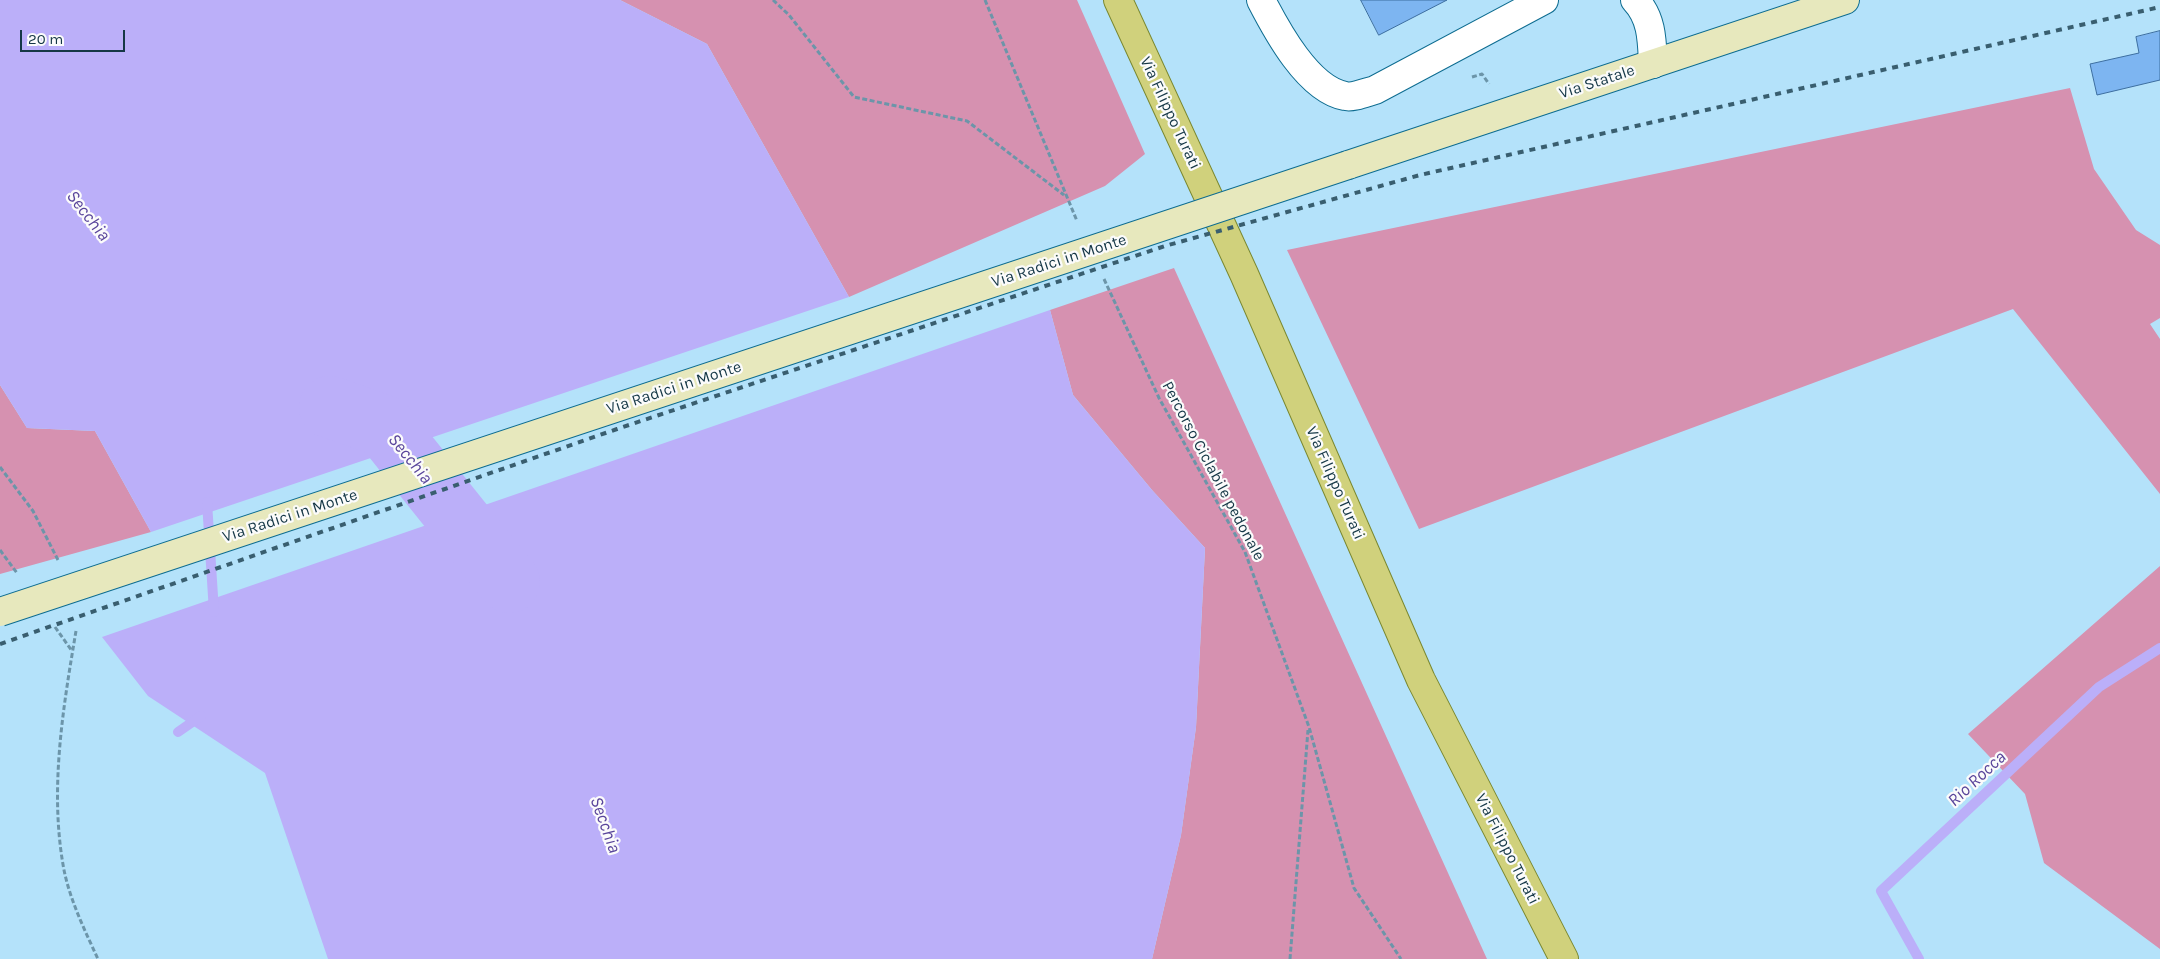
<!DOCTYPE html>
<html>
<head>
<meta charset="utf-8">
<style>
	body { margin:0 }
	#map { position:relative; width:2160px; height:959px; overflow:hidden; background:#b4e2fa; font-family:Karla,sans-serif }
	canvas { display:block }
	.scale { position:absolute; left:20px; top:30px; width:105px; height:22px; box-sizing:border-box; border:2px solid #153746; border-top:0; padding-left:6px; font-size:15px; line-height:18px; white-space:nowrap; color:#153746; -webkit-text-stroke:4px #fbfbfb; paint-order:stroke }
</style>
</head>
<body>
<div id="map">
<canvas width="2160" height="959"></canvas>
<div class="scale">20 m</div>
</div>
<script>
const g = document.querySelector('canvas').getContext('2d');
g.lineJoin = 'round';
function fillPath(path, color) { g.fillStyle = color; g.fill(path, 'evenodd'); }
function stroke(path, color, width, dash) { g.strokeStyle = color; g.lineWidth = width; g.lineCap = dash ? 'butt' : 'round'; g.setLineDash(dash || []); g.stroke(path); }
function write(font, color, halo, rows, align = 'center') {
  g.font = font + ' Karla,sans-serif'; g.lineWidth = 4.5; g.setLineDash([]); g.textBaseline = 'middle'; g.strokeStyle = halo; g.fillStyle = color; for (const [text, x, y, turn = 0] of rows) {
    g.save(); g.translate(x, y); g.rotate((+turn || 0) * Math.PI / 180); g.textAlign = isNaN(turn) ? turn : align; if (halo) g.strokeText(text, 0, 0); g.fillText(text, 0, 0); g.restore();
  }
}
fillPath(new Path2D(`
	M 620,0 L 1077,0 L 1145,154 L 1105,186 L 849,297 L 707,44 Z
	M 2070,88 L 2094,169 L 2136,230 L 2160,245 L 2160,318 L 2150,324 L 2160,339 L 2160,494 L 2013,309 L 1419,529 L 1287,250 Z
	M 1174,268 L 1487,959 L 1152,959 L 1181,835 L 1196,727 L 1205,548 L 1152,490 L 1073,395 L 1050,310 Z
	M 0,385 L 27,428 L 95,431 L 151,532 L 0,574 Z
	M 2160,566 L 2160,949 L 2044,863 L 2025,794 L 1968,734 Z`), '#d691b0');
fillPath(new Path2D(`
	M 0,0 L 620,0 L 707,44 L 849,297 L 151,532 L 95,431 L 27,428 L 0,385 Z
	M 1050,310 L 1073,395 L 1152,490 L 1205,548 L 1196,727 L 1181,835 L 1152,959 L 328,959 L 265,773 L 148,696 L 102,637 Z`), '#bbaff9');
stroke(new Path2D(`
	M 207,502 L 214,612
	M 178,732 L 201,716
	M 1919,959 L 1881,891 L 2099,687 L 2160,648`), '#bbaff9', 10);
stroke(new Path2D(`
	M 330,407 L 384,426 L 509,582`), '#bbaff9', 62);
const building = new Path2D(`
	M 1361,0 L 1447,0 L 1379,35 Z
	M 2160,31 L 2160,80 L 2097,95 L 2090,64 L 2139,53 L 2136,37 Z`);
fillPath(building, '#7db5f1');
stroke(building, '#3d6ea0', 1);
const street = new Path2D(`
	M 1261,0 C 1277,31 1308,89 1345,96 C 1353,98 1367,92 1375,90 L 1544,0
	M 1635,0 C 1652,18 1652,40 1653,64`);
const secondary = new Path2D(`
	M 1348,165 L 1845,0`);
const primary = new Path2D(`
	M 1118,0 L 1244,274 L 1421,680 L 1564,959`);
stroke(street, '#0d6c90', 30);
stroke(secondary, '#0d6c90', 30);
stroke(primary, '#7a8830', 30);
stroke(new Path2D(`
	M 773,0 L 789,15 L 854,97 L 967,121 L 1064,195
	M 985,0 L 1077,221
	M 1472,77 L 1482,74 L 1489,84
	M 1104,279 L 1159,398 L 1245,552 L 1309,727 L 1354,888 L 1401,959
	M 0,467 L 33,511 L 58,560
	M 0,550 L 17,573
	M 55,627 L 72,651
	M 76,631 C 63,708 49,791 64,870 C 70,900 85,931 98,959
	M 1290,959 L 1308,730`), '#6c95a9', 3, [5, 2.5]);
stroke(street, '#fff', 28);
stroke(secondary, '#e7e8bd', 28);
stroke(primary, '#d0d17c', 28);
stroke(new Path2D(`
	M 0,644 L 617,429 L 1165,246 L 1420,175 L 2160,7`), '#395e6f', 4, [6, 6]);
const secondaryBridge = new Path2D(`
	M 0,612 L 1348,165`);
stroke(secondaryBridge, '#0d6c90', 30, []);
stroke(secondaryBridge, '#e7e8bd', 28);
write('16px', '#153746', '#fbfbfb', [
	["Via Statale",1597,82,-18],
	["Via Filippo Turati",1170,113,65],
	["Via Radici in Monte",1059,261,-18],
	["Via Radici in Monte",674,388,-18],
	["Percorso Ciclabile pedonale",1213,471,62],
	["Via Filippo Turati",1335,483,66],
	["Via Radici in Monte",290,516,-18],
	["Via Filippo Turati",1507,849,63]
]);
write('italic 18px', '#59459b', '#fbfbfb', [
	["Secchia",88,216,52],
	["Secchia",410,459,51],
	["Rio Rocca",1977,779,-43],
	["Secchia",605,825,70]
]);
</script>
</body>
</html>
